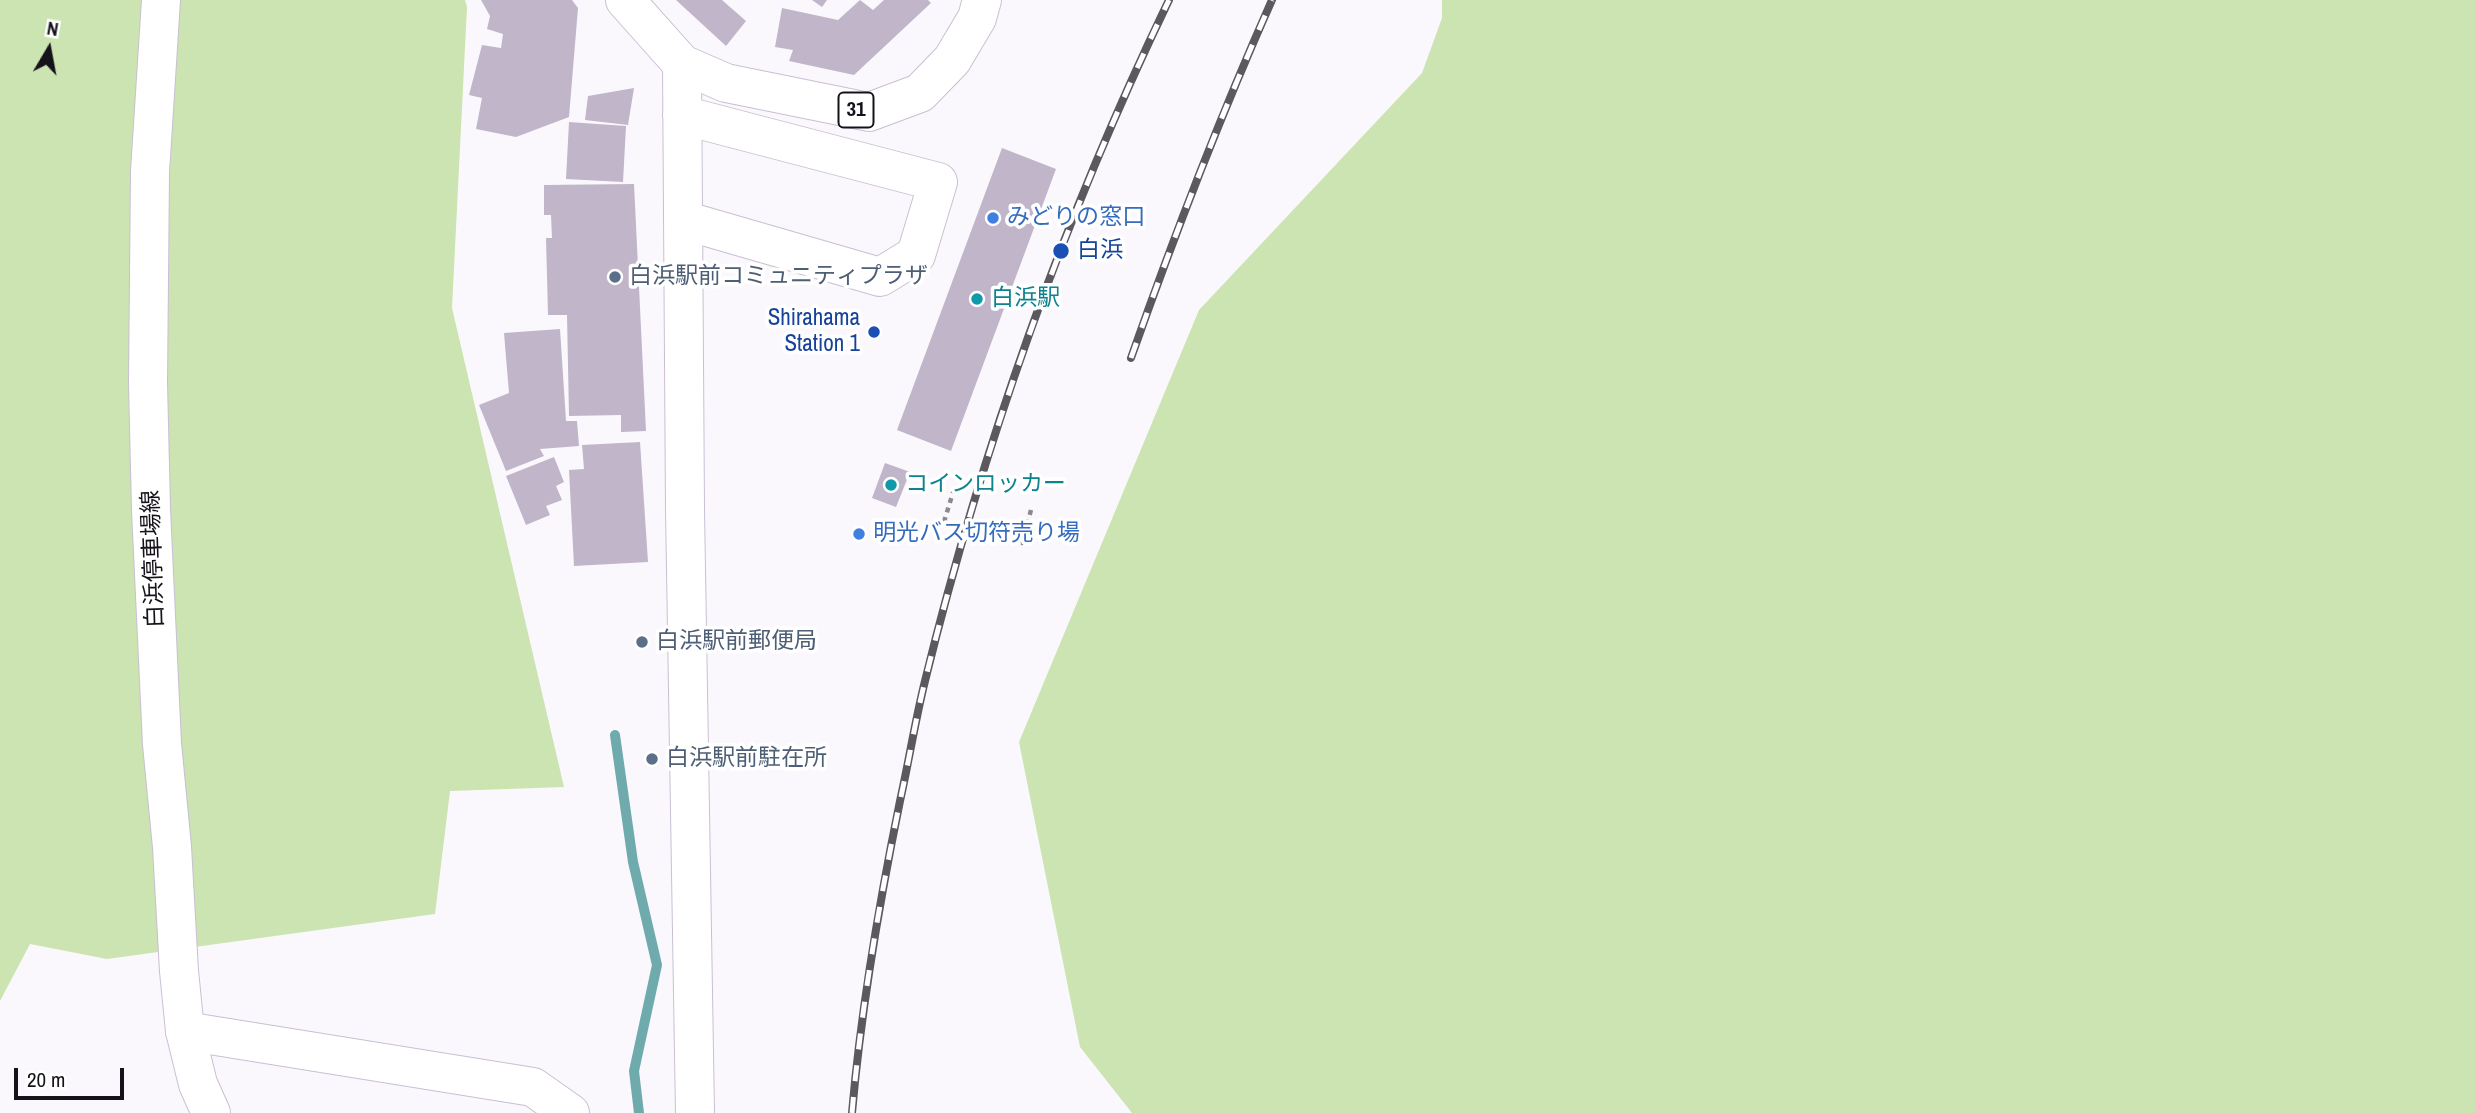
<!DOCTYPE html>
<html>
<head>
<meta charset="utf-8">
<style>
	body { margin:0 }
	#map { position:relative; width:2475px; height:1113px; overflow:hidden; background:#faf8fc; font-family:"Archivo Narrow",sans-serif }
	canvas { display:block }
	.north { position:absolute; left:14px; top:14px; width:70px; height:70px; -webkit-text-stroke:5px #fff; paint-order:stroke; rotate:10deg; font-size:19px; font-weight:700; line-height:28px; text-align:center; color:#16121a }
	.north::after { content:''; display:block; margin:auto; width:24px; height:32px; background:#16121a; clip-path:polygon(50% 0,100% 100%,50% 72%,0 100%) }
	.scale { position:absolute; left:14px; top:1068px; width:110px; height:32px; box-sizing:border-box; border:4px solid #16121a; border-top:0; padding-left:9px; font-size:21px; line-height:24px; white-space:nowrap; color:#16121a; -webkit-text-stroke:5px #fff; paint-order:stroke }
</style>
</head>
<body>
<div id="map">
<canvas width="2475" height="1113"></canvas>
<div class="north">N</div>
<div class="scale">20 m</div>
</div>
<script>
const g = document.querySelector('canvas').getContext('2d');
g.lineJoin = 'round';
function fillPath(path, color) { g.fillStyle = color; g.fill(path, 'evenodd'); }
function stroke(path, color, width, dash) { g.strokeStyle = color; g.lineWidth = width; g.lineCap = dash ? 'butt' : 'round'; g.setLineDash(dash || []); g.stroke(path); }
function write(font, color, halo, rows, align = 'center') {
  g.font = font + ' "Archivo Narrow","Noto Sans JP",sans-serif'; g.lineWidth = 7; g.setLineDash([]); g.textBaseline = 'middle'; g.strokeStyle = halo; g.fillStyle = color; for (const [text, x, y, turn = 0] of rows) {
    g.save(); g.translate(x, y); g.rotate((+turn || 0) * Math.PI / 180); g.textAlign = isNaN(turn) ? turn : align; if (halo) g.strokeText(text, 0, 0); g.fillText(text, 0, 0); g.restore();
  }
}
fillPath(new Path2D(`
	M 0,0 L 465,0 L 467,7 L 452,308 L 564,787 L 450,791 L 435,914 L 107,959 L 30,944 L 0,1001 Z
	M 1442,0 L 2475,0 L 2475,1113 L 1132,1113 L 1080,1047 L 1019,742 L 1199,310 L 1422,73 L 1442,18 Z`), '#cbe4b2');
stroke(new Path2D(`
	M 615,735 L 633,862 L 657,965 L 634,1071 L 639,1113`), '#6fabad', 10);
fillPath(new Path2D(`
	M 481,0 L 572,0 L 578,8 L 569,117 L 516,137 L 476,129 L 482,98 L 469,95 L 482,45 L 501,48 L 503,34 L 487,29 L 490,16 Z
	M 676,0 L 722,0 L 746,21 L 726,46 Z
	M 812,0 L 827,0 L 822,7 Z
	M 860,0 L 873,10 L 884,0 L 928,0 L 931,3 L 854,75 L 789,61 L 793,50 L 775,47 L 782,8 L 838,20 Z
	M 634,88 L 628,125 L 585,120 L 588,96 Z
	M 569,122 L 626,126 L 623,182 L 566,179 Z
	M 1002,148 L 1056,169 L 951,451 L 897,430 Z
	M 634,184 L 646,431 L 621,432 L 621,415 L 569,416 L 567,315 L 548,315 L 546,238 L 552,238 L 551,215 L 544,215 L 544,185 Z
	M 560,329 L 566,421 L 577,421 L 579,446 L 540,449 L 544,456 L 506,471 L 479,405 L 509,393 L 504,333 Z
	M 640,442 L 648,562 L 574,566 L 569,470 L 584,469 L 582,445 Z
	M 554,457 L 564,482 L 556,486 L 562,500 L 546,506 L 550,515 L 526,525 L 506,476 Z
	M 885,463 L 910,472 L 896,507 L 872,498 Z`), '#c0b5c9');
const minor = new Path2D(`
	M 682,64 L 685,509 L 695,1113
	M 682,115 L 938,182 L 916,255 L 880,277 L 683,220
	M 185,1031 L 533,1087 L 570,1113`);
const major = new Path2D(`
	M 161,0 L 150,172 L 148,383 L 151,510 L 162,744 L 172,847 L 179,971 L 185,1031 L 198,1084 L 211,1113
	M 625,0 L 682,64 L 726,83 L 869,112 L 920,93 L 952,60 L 977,18 L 982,0`);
stroke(minor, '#cabfd3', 40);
stroke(major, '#cabfd3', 40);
stroke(new Path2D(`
	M 944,522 L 954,489
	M 992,536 L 1022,543 L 1031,510`), '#8b888e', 4.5, [5, 5]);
stroke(minor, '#fff', 38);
stroke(major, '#fff', 38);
const rail = new Path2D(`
	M 1131,358 C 1174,236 1220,117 1272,0
	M 852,1113 C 861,1008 879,904 900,801 C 909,761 915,721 925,681 C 982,448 1065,216 1169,0`);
stroke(rail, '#5b585e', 8);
stroke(rail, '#fff', 5, [16]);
stroke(new Path2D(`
	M 944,522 L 992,536`), '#8b888e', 4.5, [5, 5]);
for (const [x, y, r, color] of [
	[993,218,7,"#3f7fe0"],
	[1061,251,9,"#1a4fb4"],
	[615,277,7,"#5c6f8a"],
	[977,299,7,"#0f9aa8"],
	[874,332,7,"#1a4fb4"],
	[891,485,7,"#0f9aa8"],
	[859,534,7,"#3f7fe0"],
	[642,642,7,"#5c6f8a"],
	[652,759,7,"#5c6f8a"]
]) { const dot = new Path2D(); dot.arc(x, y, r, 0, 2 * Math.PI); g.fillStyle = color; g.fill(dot); stroke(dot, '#fff', 2.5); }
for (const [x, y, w] of [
	[856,110,35]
]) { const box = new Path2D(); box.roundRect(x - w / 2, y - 17.5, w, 35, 5); g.fillStyle = '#fff'; g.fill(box); stroke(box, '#16121a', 2); }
write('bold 21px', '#16121a', null, [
	["31",856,110]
]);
write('23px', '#366cbe', '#fff', [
	["みどりの窓口",1007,218],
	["明光バス切符売り場",873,534]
], 'left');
write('23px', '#164399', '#fff', [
	["白浜",1077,251],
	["Shirahama",860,319,"right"],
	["Station 1",860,345,"right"]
], 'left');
write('23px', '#4e5e75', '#fff', [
	["白浜駅前コミュニティプラザ",629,277],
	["白浜駅前郵便局",656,642],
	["白浜駅前駐在所",666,759]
], 'left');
write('23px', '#0d838f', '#fff', [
	["白浜駅",991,299],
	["コインロッカー",905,485]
], 'left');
write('23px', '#16121a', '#fff', [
	["白浜停車場線",154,559,-92]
]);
</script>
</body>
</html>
